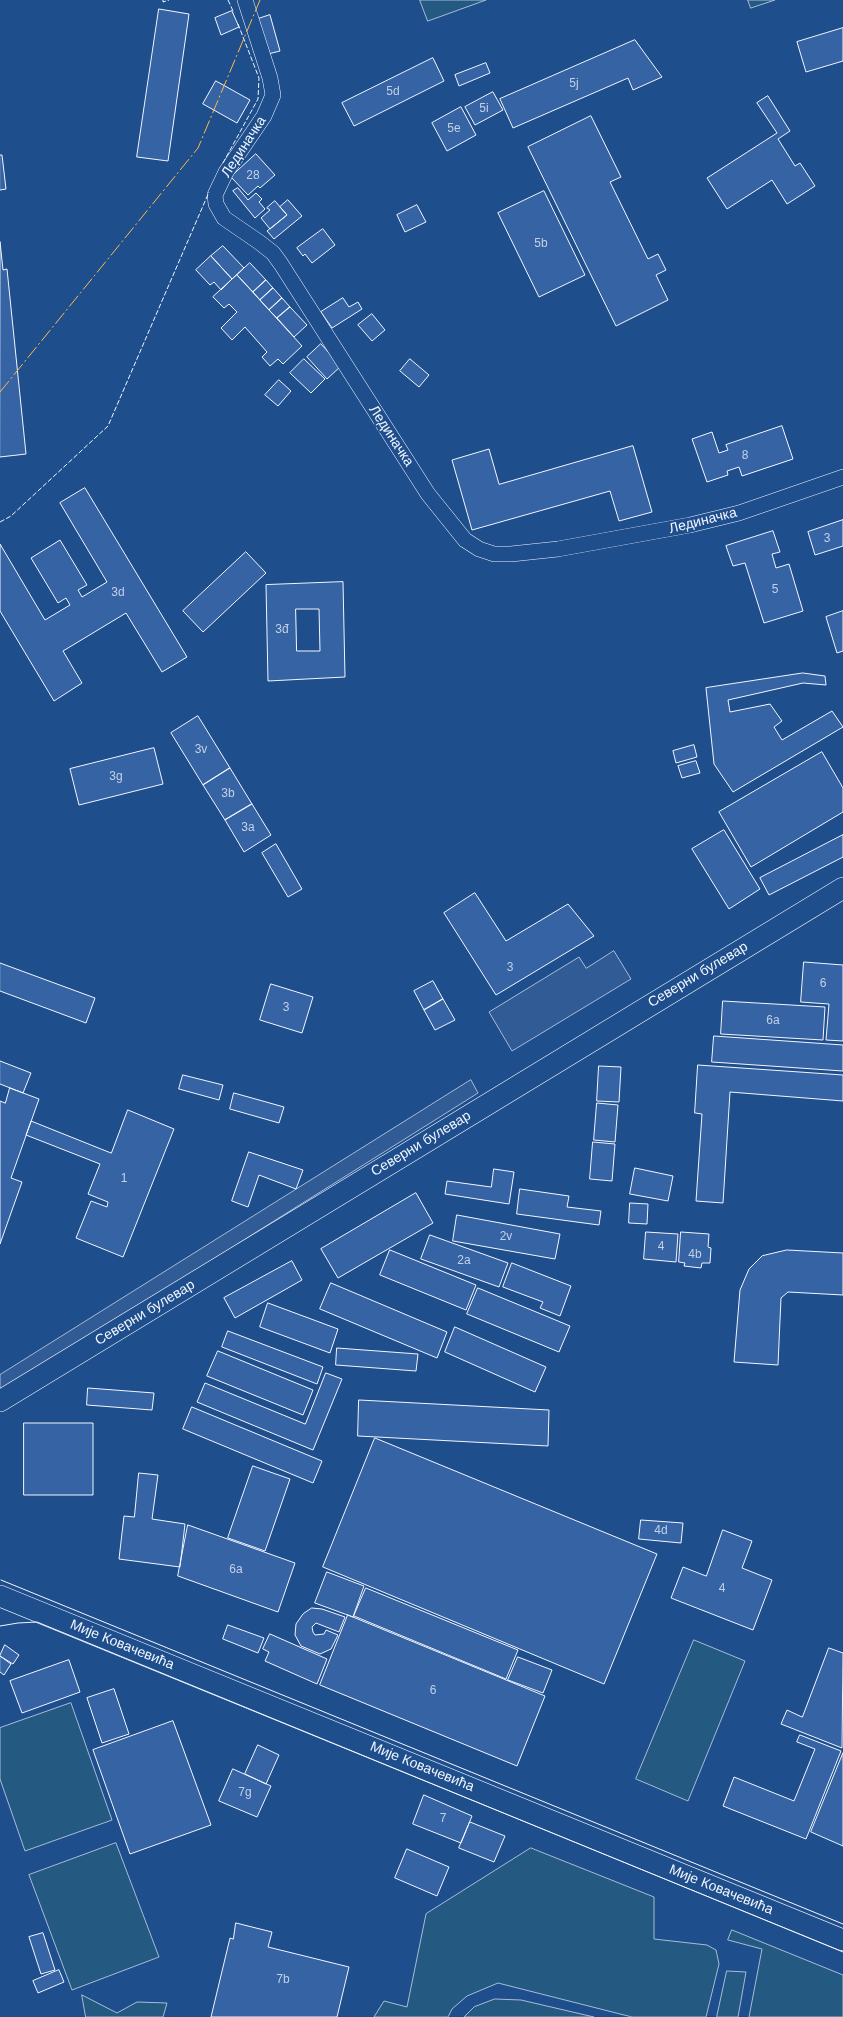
<!DOCTYPE html>
<html>
<head>
<meta charset="utf-8">
<style>
	body { margin:0 }
	canvas { display:block; background:#1f4e8c }
</style>
</head>
<body>
<canvas width="843" height="2017"></canvas>
<script>
const g = document.querySelector('canvas').getContext('2d');
g.lineJoin = 'round';
function fillPath(path, color) { g.fillStyle = color; g.fill(path, 'evenodd'); }
function stroke(path, color, width, dash) { g.strokeStyle = color; g.lineWidth = width; g.lineCap = dash ? 'butt' : 'round'; g.setLineDash(dash || []); g.stroke(path); }
function write(font, color, halo, rows, align = 'center') {
  g.font = font + ' Helvetica,sans-serif'; g.lineWidth = 3; g.setLineDash([]); g.textBaseline = 'middle'; g.strokeStyle = halo; g.fillStyle = color; for (const [text, x, y, turn = 0] of rows) {
    g.save(); g.translate(x, y); g.rotate((+turn || 0) * Math.PI / 180); g.textAlign = isNaN(turn) ? turn : align; if (halo) g.strokeText(text, 0, 0); g.fillText(text, 0, 0); g.restore();
  }
}
const green = new Path2D(`
	M 420,0 L 486,0 L 428,21 Z
	M 748,0 L 775,0 L 751,8 Z
	M 694,1640 L 745,1661 L 688,1801 L 636,1779 Z
	M 71,1703 L 112,1820 L 25,1851 L 0,1779 L 0,1728 Z
	M 116,1843 L 159,1957 L 72,1990 L 29,1875 Z
	M 531,1848 L 654,1897 L 654,1939 L 707,1945 L 716,1950 L 719,1964 L 706,2017 L 632,2017 L 498,1983 L 467,1996 L 452,2009 L 448,2017 L 374,2017 L 384,2001 L 407,2007 L 426,1914 Z
	M 732,1930 L 843,1975 L 843,2017 L 749,2017 L 762,1949 L 728,1940 Z
	M 727,1971 L 746,1972 L 738,2017 L 717,2017 Z
	M 82,1995 L 117,2013 L 137,2002 L 167,2003 L 163,2017 L 86,2017 Z
	M 495,1999 L 521,2000 L 594,2017 L 464,2017 L 474,2007 Z`);
fillPath(green, '#245a82');
stroke(green, '#a8bbd7', 1);
const parking = new Path2D(`
	M 614,951 L 631,979 L 512,1051 L 489,1012 L 579,957 L 586,968 Z
	M 471,1080 L 478,1093 L 0,1393 L 0,1375 Z`);
fillPath(parking, '#305b95');
stroke(parking, '#a8bbd7', 1);
const building = new Path2D(`
	M 159,9 L 189,14 L 168,161 L 137,157 Z
	M 232,11 L 239,27 L 221,35 L 215,18 Z
	M 270,15 L 280,51 L 264,55 L 255,20 Z
	M 843,28 L 843,61 L 806,72 L 797,42 Z
	M 635,40 L 662,77 L 633,90 L 628,78 L 513,128 L 500,99 Z
	M 433,58 L 444,81 L 354,126 L 342,103 Z
	M 486,63 L 490,73 L 459,86 L 455,75 Z
	M 216,81 L 250,100 L 237,123 L 203,104 Z
	M 493,92 L 503,110 L 475,125 L 465,107 Z
	M 768,96 L 790,131 L 778,139 L 795,166 L 800,163 L 815,186 L 787,204 L 772,180 L 727,209 L 707,178 L 777,133 L 757,103 Z
	M 461,107 L 476,135 L 447,151 L 432,123 Z
	M 591,116 L 621,177 L 610,182 L 648,259 L 658,254 L 666,270 L 656,275 L 668,300 L 616,326 L 528,147 Z
	M 256,154 L 275,175 L 260,188 L 258,186 L 248,195 L 231,177 Z
	M 0,155 L 2,155 L 6,189 L 0,190 Z
	M 238,188 L 248,200 L 256,193 L 262,199 L 259,202 L 265,209 L 255,218 L 233,191 Z
	M 544,191 L 585,275 L 539,297 L 498,213 Z
	M 288,200 L 302,216 L 274,239 L 267,231 L 287,215 L 280,207 Z
	M 275,201 L 287,215 L 270,229 L 261,218 L 270,210 L 267,208 Z
	M 417,205 L 426,222 L 405,232 L 397,215 Z
	M 323,229 L 335,245 L 312,263 L 305,254 L 303,256 L 297,248 Z
	M 0,242 L 3,270 L 7,269 L 26,454 L 0,457 Z
	M 223,246 L 244,268 L 232,279 L 211,256 Z
	M 211,256 L 232,279 L 221,290 L 214,282 L 210,285 L 196,270 Z
	M 250,263 L 266,280 L 253,292 L 237,275 Z
	M 237,275 L 302,346 L 283,364 L 278,359 L 270,366 L 262,357 L 267,352 L 245,327 L 232,340 L 221,328 L 237,312 L 229,304 L 224,308 L 213,297 Z
	M 266,280 L 273,288 L 260,300 L 253,292 Z
	M 273,288 L 282,298 L 269,310 L 260,300 Z
	M 282,298 L 290,307 L 277,318 L 269,310 Z
	M 343,298 L 349,307 L 358,302 L 362,309 L 332,328 L 321,312 Z
	M 290,307 L 307,325 L 294,337 L 277,318 Z
	M 372,314 L 385,330 L 372,341 L 358,325 Z
	M 321,344 L 341,366 L 327,379 L 307,357 Z
	M 304,359 L 325,379 L 311,393 L 290,373 Z
	M 410,359 L 429,375 L 419,387 L 400,371 Z
	M 279,380 L 291,391 L 278,406 L 265,395 Z
	M 782,426 L 793,459 L 742,476 L 739,467 L 727,471 L 728,475 L 707,482 L 692,439 L 712,432 L 719,453 L 728,450 L 726,445 Z
	M 633,446 L 652,512 L 619,521 L 610,491 L 472,530 L 452,460 L 489,449 L 499,484 Z
	M 85,488 L 187,657 L 162,672 L 126,613 L 63,651 L 82,683 L 54,701 L 0,611 L 0,544 L 45,620 L 70,605 L 66,598 L 58,603 L 31,558 L 60,540 L 87,585 L 78,590 L 82,597 L 107,582 L 60,503 Z
	M 843,520 L 843,546 L 815,555 L 808,532 Z
	M 773,531 L 780,552 L 772,554 L 776,568 L 789,564 L 803,611 L 764,623 L 745,563 L 733,566 L 726,546 Z
	M 246,552 L 266,573 L 203,632 L 183,611 Z
	M 343,582 L 345,677 L 268,681 L 266,585 ZM 296,609 L 319,609 L 320,651 L 297,651 Z
	M 843,611 L 843,651 L 837,653 L 826,617 Z
	M 803,673 L 825,676 L 826,685 L 803,683 L 728,700 L 730,712 L 770,704 L 782,721 L 774,727 L 782,740 L 832,711 L 843,727 L 733,792 L 714,764 L 706,688 Z
	M 198,716 L 230,768 L 203,785 L 171,733 Z
	M 694,745 L 697,757 L 676,763 L 673,751 Z
	M 154,748 L 163,784 L 79,805 L 70,769 Z
	M 822,752 L 843,788 L 843,812 L 751,867 L 719,812 Z
	M 696,761 L 700,773 L 682,778 L 678,766 Z
	M 230,768 L 252,804 L 225,820 L 203,785 Z
	M 252,804 L 271,835 L 244,852 L 225,820 Z
	M 724,830 L 760,889 L 729,909 L 692,849 Z
	M 843,835 L 843,857 L 769,895 L 760,878 Z
	M 276,844 L 302,889 L 288,897 L 262,853 Z
	M 475,893 L 506,941 L 568,904 L 594,936 L 496,995 L 444,913 Z
	M 804,962 L 843,965 L 843,1041 L 826,1040 L 829,1004 L 801,1002 Z
	M 0,963 L 95,998 L 86,1023 L 0,991 Z
	M 433,981 L 443,999 L 424,1010 L 414,991 Z
	M 271,984 L 313,997 L 302,1033 L 260,1020 Z
	M 443,999 L 455,1020 L 435,1030 L 424,1010 Z
	M 723,1001 L 825,1007 L 823,1040 L 721,1034 Z
	M 714,1036 L 843,1045 L 843,1071 L 712,1062 Z
	M 0,1061 L 31,1073 L 23,1093 L 0,1084 Z
	M 698,1065 L 843,1075 L 843,1101 L 730,1092 L 723,1203 L 696,1201 L 702,1114 L 695,1113 Z
	M 599,1066 L 621,1067 L 619,1102 L 597,1101 Z
	M 183,1075 L 223,1085 L 219,1100 L 179,1089 Z
	M 10,1088 L 39,1099 L 11,1178 L 22,1182 L 0,1244 L 0,1101 L 5,1103 Z
	M 234,1093 L 284,1107 L 279,1123 L 230,1109 Z
	M 597,1103 L 618,1105 L 615,1142 L 594,1140 Z
	M 128,1110 L 174,1129 L 123,1257 L 76,1238 L 91,1201 L 107,1207 L 108,1202 L 88,1194 L 100,1164 L 26,1135 L 31,1121 L 111,1153 Z
	M 593,1142 L 615,1144 L 612,1181 L 590,1179 Z
	M 249,1152 L 303,1170 L 296,1189 L 259,1175 L 248,1207 L 232,1201 Z
	M 635,1168 L 673,1176 L 668,1201 L 630,1194 Z
	M 494,1169 L 514,1172 L 509,1204 L 445,1194 L 447,1181 L 491,1187 Z
	M 520,1189 L 569,1196 L 567,1207 L 601,1211 L 599,1225 L 517,1214 Z
	M 416,1193 L 433,1223 L 338,1278 L 321,1249 Z
	M 630,1203 L 648,1204 L 647,1224 L 629,1223 Z
	M 457,1215 L 560,1234 L 555,1259 L 453,1241 Z
	M 646,1232 L 678,1234 L 676,1262 L 644,1259 Z
	M 681,1232 L 709,1234 L 708,1247 L 711,1248 L 710,1263 L 702,1263 L 701,1268 L 684,1266 L 685,1263 L 679,1262 Z
	M 430,1235 L 508,1263 L 499,1287 L 421,1259 Z
	M 390,1250 L 476,1285 L 466,1310 L 380,1275 Z
	M 787,1250 L 843,1253 L 843,1295 L 788,1292 L 781,1298 L 778,1365 L 734,1362 L 740,1290 L 749,1269 L 762,1256 Z
	M 292,1261 L 302,1280 L 235,1318 L 224,1298 Z
	M 512,1263 L 571,1286 L 560,1316 L 540,1308 L 543,1302 L 503,1287 Z
	M 331,1283 L 447,1332 L 437,1358 L 320,1309 Z
	M 478,1288 L 570,1326 L 559,1352 L 467,1314 Z
	M 268,1303 L 338,1329 L 330,1353 L 260,1327 Z
	M 455,1327 L 546,1367 L 535,1392 L 445,1352 Z
	M 228,1331 L 323,1367 L 317,1384 L 222,1347 Z
	M 337,1348 L 418,1354 L 416,1371 L 336,1365 Z
	M 218,1351 L 313,1390 L 303,1415 L 207,1376 Z
	M 326,1373 L 342,1379 L 313,1450 L 197,1402 L 205,1383 L 305,1424 Z
	M 88,1388 L 154,1393 L 152,1410 L 87,1405 Z
	M 359,1400 L 549,1410 L 548,1446 L 358,1436 Z
	M 192,1407 L 322,1461 L 313,1483 L 183,1429 Z
	M 24,1423 L 93,1423 L 93,1495 L 24,1495 Z
	M 375,1438 L 657,1554 L 604,1684 L 323,1567 Z
	M 253,1466 L 290,1479 L 265,1551 L 228,1538 Z
	M 139,1473 L 158,1475 L 152,1519 L 185,1524 L 180,1567 L 119,1559 L 124,1516 L 134,1517 Z
	M 641,1520 L 683,1523 L 681,1543 L 639,1539 Z
	M 188,1525 L 295,1563 L 278,1612 L 178,1576 Z
	M 723,1530 L 752,1541 L 742,1568 L 772,1580 L 753,1630 L 671,1598 L 683,1567 L 706,1576 Z
	M 327,1572 L 364,1586 L 353,1617 L 315,1603 Z
	M 366,1588 L 518,1650 L 506,1679 L 354,1616 Z
	M 312,1608 L 322,1609 L 345,1617 L 339,1632 L 316,1623 L 312,1627 L 313,1632 L 315,1635 L 324,1634 L 326,1630 L 338,1635 L 331,1649 L 320,1654 L 301,1646 L 295,1635 L 296,1624 L 303,1614 Z
	M 348,1615 L 545,1696 L 517,1766 L 320,1685 Z
	M 228,1625 L 264,1638 L 258,1653 L 223,1639 Z
	M 270,1634 L 327,1659 L 317,1684 L 265,1661 L 269,1652 L 263,1649 Z
	M 5,1645 L 19,1655 L 13,1664 L 0,1656 Z
	M 829,1648 L 843,1653 L 842,1748 L 781,1724 L 787,1710 L 802,1717 Z
	M 0,1656 L 11,1664 L 4,1675 L 0,1672 Z
	M 518,1657 L 552,1670 L 543,1693 L 508,1680 Z
	M 69,1660 L 80,1692 L 22,1713 L 10,1681 Z
	M 114,1689 L 129,1734 L 102,1743 L 87,1698 Z
	M 173,1721 L 211,1825 L 130,1854 L 93,1750 Z
	M 800,1735 L 841,1751 L 806,1839 L 723,1806 L 734,1777 L 794,1801 L 815,1749 L 797,1742 Z
	M 258,1745 L 279,1755 L 266,1784 L 245,1774 Z
	M 843,1753 L 843,1846 L 811,1832 Z
	M 233,1769 L 271,1786 L 257,1817 L 219,1801 Z
	M 424,1795 L 472,1816 L 461,1843 L 413,1824 Z
	M 470,1822 L 505,1836 L 494,1862 L 459,1848 Z
	M 407,1849 L 449,1867 L 437,1896 L 395,1878 Z
	M 236,1923 L 272,1932 L 268,1947 L 349,1967 L 337,2017 L 211,2017 L 230,1938 L 233,1939 Z
	M 43,1933 L 55,1970 L 41,1974 L 29,1937 Z
	M 59,1970 L 64,1982 L 38,1993 L 33,1981 Z`);
fillPath(building, '#3563a3');
stroke(building, '#f2f6ff', 1);
const street = new Path2D(`
	M 245,0 L 270,78 L 273,95 L 264,116 L 226,172 L 215,195 L 216,204 L 224,218 L 259,242 L 273,253 L 281,264 L 428,494 L 465,540 L 479,549 L 494,554 L 511,554 L 558,549 L 690,525 L 739,513 L 843,477`);
const secondary = new Path2D(`
	M 0,1401 L 843,888
	M 0,1596 L 843,1940`);
stroke(street, '#f2f6ff', 16);
stroke(secondary, '#f2f6ff', 22);
stroke(street, '#1f4e8c', 15);
stroke(secondary, '#1f4e8c', 21);
stroke(new Path2D(`
	M 1,1580 L 843,1924
	M 0,1626 L 18,1623 L 37,1622 L 843,1952`), '#f2f6ff', 1);
stroke(new Path2D(`
	M 163,0 L 163,2 L 169,0
	M 228,0 L 234,13
	M 223,163 L 258,99 L 259,78 L 238,24
	M 0,522 L 11,516 L 108,426 L 209,192`), '#f2f6ff', 1, [5, 2]);
stroke(new Path2D(`
	M 0,392 L 198,148 L 260,0`), '#ffb74d', 1, [14, 3, 2, 3]);
write('12px', '#c3d1e8', null, [
	["5j",574,84],
	["5d",393,92],
	["5i",484,109],
	["5e",454,129],
	["28",253,176],
	["5b",541,244],
	["8",745,456],
	["3",827,539],
	["5",775,590],
	["3d",118,593],
	["3đ",282,630],
	["3v",201,750],
	["3g",116,777],
	["3b",228,794],
	["3a",248,828],
	["3",510,968],
	["6",823,984],
	["3",286,1008],
	["6a",773,1021],
	["1",124,1179],
	["2v",506,1237],
	["4",661,1247],
	["4b",695,1255],
	["2a",464,1261],
	["4d",661,1531],
	["6a",236,1570],
	["4",722,1589],
	["6",433,1691],
	["7g",245,1793],
	["7",443,1819],
	["7b",283,1980]
]);
write('14px', '#f2f6ff', '#1f4e8c', [
	["Лединачка",244,147,-57],
	["Лединачка",391,436,57],
	["Лединачка",703,521,-14],
	["Северни булевар",698,975,-31],
	["Северни булевар",421,1144,-31],
	["Северни булевар",145,1313,-31],
	["Мије Ковачевића",122,1645,22],
	["Мије Ковачевића",422,1767,22],
	["Мије Ковачевића",721,1890,22]
]);
</script>
</body>
</html>
